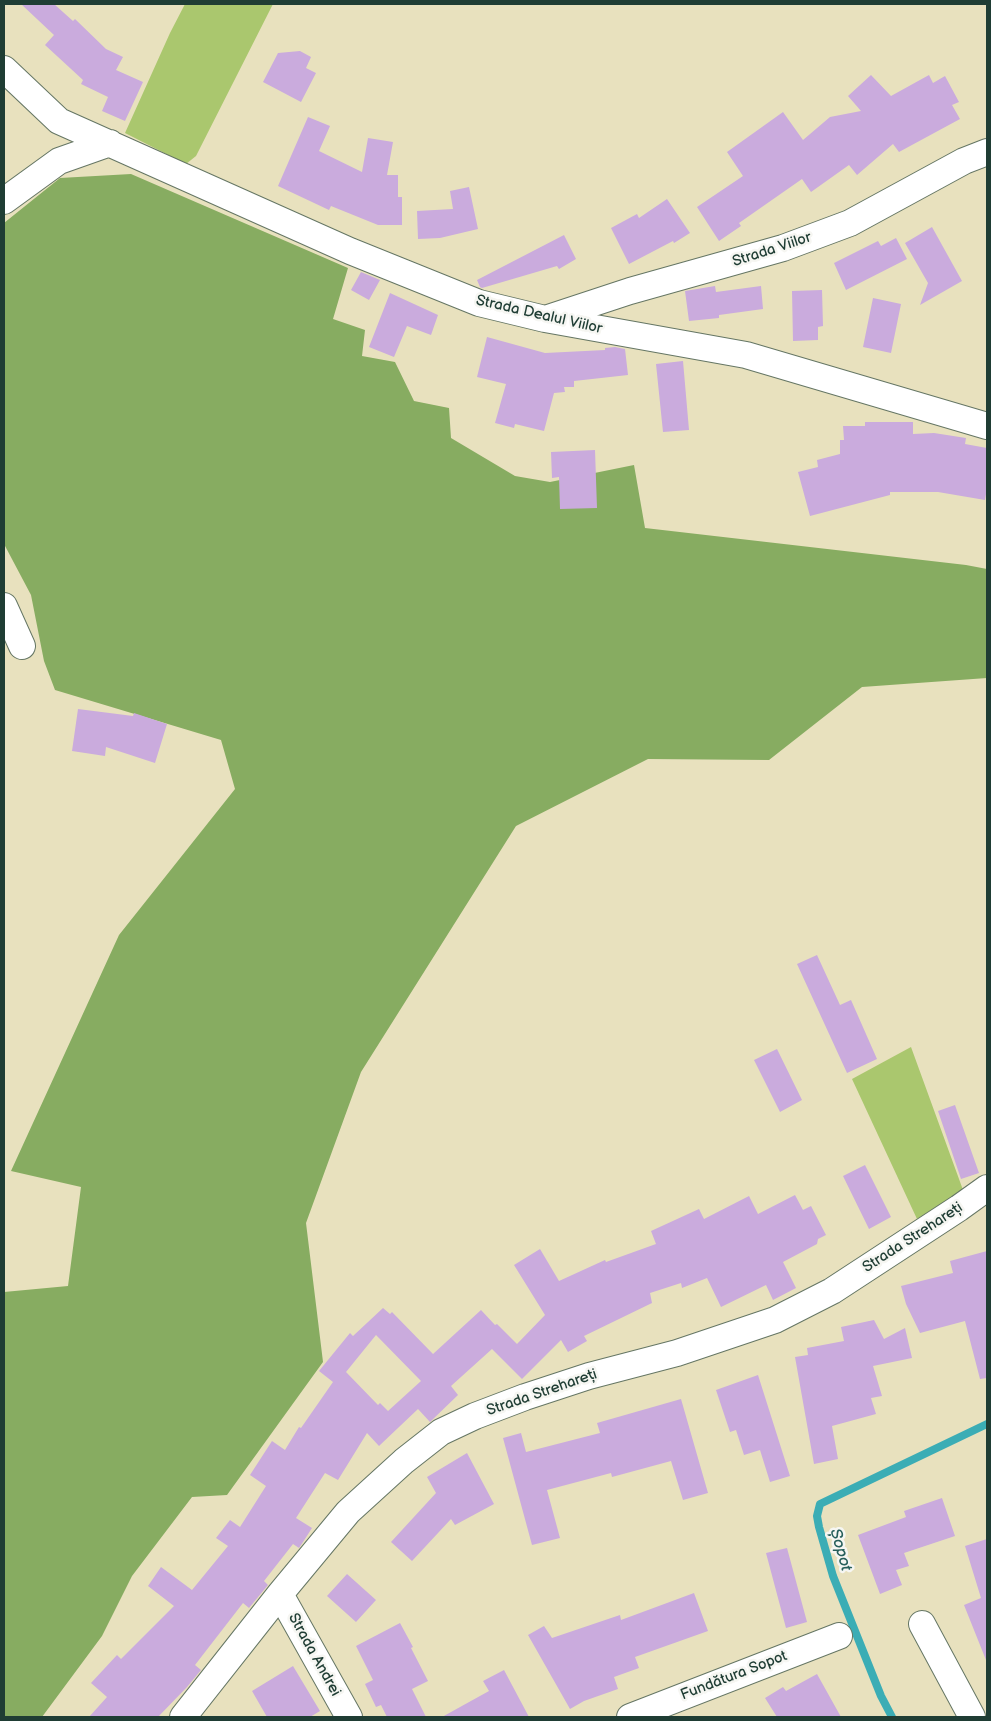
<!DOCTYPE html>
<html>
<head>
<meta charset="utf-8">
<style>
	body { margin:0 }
	#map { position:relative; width:991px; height:1721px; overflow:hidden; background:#e8e1be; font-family:"Balsamiq Sans",sans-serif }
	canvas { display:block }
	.frame { position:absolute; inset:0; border:5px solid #1f3d34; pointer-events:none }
</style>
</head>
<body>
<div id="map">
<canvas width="991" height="1721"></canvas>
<div class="frame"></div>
</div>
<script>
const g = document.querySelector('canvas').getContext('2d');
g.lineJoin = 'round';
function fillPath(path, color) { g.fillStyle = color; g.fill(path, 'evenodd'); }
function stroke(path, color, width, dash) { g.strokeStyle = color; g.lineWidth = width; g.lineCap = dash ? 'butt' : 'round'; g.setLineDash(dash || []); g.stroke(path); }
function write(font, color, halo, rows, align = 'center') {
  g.font = font + ' "Balsamiq Sans",sans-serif'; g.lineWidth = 5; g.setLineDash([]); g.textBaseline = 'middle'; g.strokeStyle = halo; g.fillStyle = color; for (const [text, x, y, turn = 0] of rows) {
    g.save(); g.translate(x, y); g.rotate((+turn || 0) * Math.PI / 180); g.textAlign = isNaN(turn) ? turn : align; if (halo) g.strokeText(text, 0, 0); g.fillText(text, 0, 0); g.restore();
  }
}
fillPath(new Path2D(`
	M 185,4 L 273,4 L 196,156 L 186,164 L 125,133 L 170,33 Z
	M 911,1047 L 963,1190 L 917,1219 L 852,1079 Z`), '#aac76e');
fillPath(new Path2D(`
	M 131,174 L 348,268 L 333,319 L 365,330 L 362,356 L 395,362 L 414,401 L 449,408 L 451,438 L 515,476 L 550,482 L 634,465 L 645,528 L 966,565 L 987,569 L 987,678 L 862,687 L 769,760 L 648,759 L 516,826 L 361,1072 L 306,1223 L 323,1362 L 227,1495 L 192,1497 L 132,1576 L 102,1636 L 42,1717 L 4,1717 L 4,1292 L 68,1286 L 81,1187 L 11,1171 L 119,935 L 235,789 L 221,740 L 55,690 L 44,661 L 31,595 L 4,544 L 4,223 L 60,178 Z`), '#87ac61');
stroke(new Path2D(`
	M 892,1717 L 881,1696 L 833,1576 L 819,1527 L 817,1516 L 820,1504 L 987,1424`), '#3badb5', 8);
fillPath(new Path2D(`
	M 21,4 L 54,4 L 73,21 L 75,19 L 106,49 L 123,57 L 116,70 L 143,82 L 125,121 L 102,111 L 108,97 L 81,84 L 83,80 L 45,45 L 54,35 Z
	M 300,51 L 311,57 L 306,68 L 316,73 L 301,102 L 263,82 L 278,53 Z
	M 871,75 L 891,96 L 929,75 L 933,83 L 945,76 L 959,102 L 952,105 L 960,119 L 899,152 L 893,144 L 857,175 L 849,165 L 811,192 L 802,179 L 739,223 L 741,226 L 719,241 L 697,207 L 743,176 L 727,152 L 783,112 L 803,140 L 830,117 L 861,111 L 848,96 Z
	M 308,117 L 330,126 L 319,151 L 362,172 L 368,138 L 393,142 L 387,175 L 398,175 L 398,197 L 402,197 L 402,225 L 378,225 L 331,206 L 329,210 L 278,186 Z
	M 469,187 L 478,229 L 440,238 L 418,239 L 417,211 L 453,209 L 450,191 Z
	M 667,199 L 690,233 L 674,243 L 673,241 L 629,264 L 611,228 L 637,214 L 639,218 Z
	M 932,227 L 962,281 L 920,305 L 928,283 L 905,243 Z
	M 564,235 L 576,259 L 559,269 L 557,266 L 482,288 L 480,287 L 477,280 Z
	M 896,238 L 907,259 L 846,290 L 834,263 L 878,241 L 881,246 Z
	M 361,272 L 380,280 L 369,300 L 351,290 Z
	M 715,286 L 716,292 L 761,286 L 763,309 L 719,315 L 719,318 L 689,321 L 685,291 Z
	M 822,290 L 823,326 L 818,327 L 818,340 L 793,341 L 792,291 Z
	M 390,293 L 438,315 L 431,335 L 407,326 L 394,357 L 369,347 Z
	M 873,298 L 901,304 L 891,353 L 863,347 Z
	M 487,337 L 545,353 L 605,350 L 605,348 L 615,347 L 625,349 L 628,375 L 574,381 L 574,387 L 564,387 L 565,392 L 554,393 L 544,431 L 515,424 L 514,428 L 495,423 L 506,384 L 477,377 Z
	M 683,361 L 689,430 L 663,432 L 656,364 Z
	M 865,422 L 913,422 L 913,434 L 934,433 L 966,438 L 965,444 L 987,448 L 987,488 L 985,500 L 938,492 L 890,492 L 890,495 L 810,516 L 798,472 L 818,467 L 817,460 L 840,454 L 840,440 L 844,440 L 843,426 L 865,426 Z
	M 595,450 L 597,508 L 560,509 L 559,477 L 552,478 L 551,452 Z
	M 78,709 L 133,716 L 134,713 L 167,724 L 155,763 L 106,747 L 105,756 L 72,751 Z
	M 817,955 L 840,1005 L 851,1000 L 877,1059 L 847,1073 L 797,964 Z
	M 777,1049 L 802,1100 L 780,1112 L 754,1060 Z
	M 955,1105 L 979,1173 L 961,1179 L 938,1111 Z
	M 865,1165 L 891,1217 L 869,1229 L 843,1176 Z
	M 795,1195 L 803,1210 L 811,1206 L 826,1235 L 818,1239 L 817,1244 L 783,1262 L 796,1288 L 773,1300 L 766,1285 L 721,1307 L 707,1278 L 682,1288 L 681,1283 L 650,1293 L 652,1303 L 584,1336 L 587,1341 L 568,1352 L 561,1340 L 522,1379 L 492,1349 L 451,1386 L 458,1395 L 430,1422 L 418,1409 L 379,1446 L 367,1433 L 338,1480 L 325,1473 L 296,1518 L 312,1528 L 303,1542 L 299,1548 L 293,1544 L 264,1581 L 268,1585 L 249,1608 L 243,1603 L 195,1665 L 201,1670 L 187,1687 L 158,1717 L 89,1717 L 107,1697 L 91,1683 L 117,1655 L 121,1659 L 174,1606 L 148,1586 L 161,1567 L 192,1590 L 228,1546 L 216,1538 L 230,1520 L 240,1527 L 266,1486 L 250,1475 L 272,1441 L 285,1450 L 299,1427 L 301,1428 L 333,1382 L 319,1371 L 350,1333 L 353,1336 L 383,1308 L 390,1314 L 392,1312 L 433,1354 L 481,1310 L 495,1325 L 497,1324 L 517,1344 L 545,1315 L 514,1265 L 540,1249 L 559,1281 L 605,1260 L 606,1262 L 656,1244 L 651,1231 L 699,1209 L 704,1219 L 749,1196 L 758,1214 ZM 376,1335 L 421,1381 L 388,1411 L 380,1403 L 378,1405 L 346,1372 Z
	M 987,1251 L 987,1378 L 980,1379 L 965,1321 L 920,1333 L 906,1304 L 901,1286 L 953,1273 L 950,1261 Z
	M 874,1320 L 884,1339 L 905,1328 L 912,1358 L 873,1366 L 882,1396 L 871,1398 L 876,1414 L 832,1426 L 838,1459 L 814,1464 L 795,1357 L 808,1355 L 807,1348 L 844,1341 L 841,1327 Z
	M 758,1375 L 790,1476 L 770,1482 L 760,1450 L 744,1455 L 736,1430 L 730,1432 L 716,1390 Z
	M 681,1399 L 708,1493 L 683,1500 L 671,1461 L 612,1477 L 611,1473 L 547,1490 L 560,1538 L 532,1545 L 503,1438 L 521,1433 L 526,1452 L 600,1433 L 597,1423 Z
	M 467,1453 L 494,1504 L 455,1525 L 451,1519 L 412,1561 L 391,1542 L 436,1493 L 427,1477 Z
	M 942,1498 L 955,1536 L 904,1553 L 909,1566 L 896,1570 L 902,1585 L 880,1594 L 858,1535 L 906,1517 L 904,1511 Z
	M 987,1539 L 987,1660 L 986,1660 L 964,1605 L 981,1598 L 965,1546 Z
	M 787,1548 L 807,1622 L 786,1628 L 766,1553 Z
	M 347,1574 L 376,1600 L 356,1622 L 327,1596 Z
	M 694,1593 L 708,1631 L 635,1657 L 639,1668 L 614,1677 L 618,1689 L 584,1701 L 570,1709 L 528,1635 L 544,1626 L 552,1638 L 620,1615 L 621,1620 Z
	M 400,1623 L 413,1647 L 411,1648 L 428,1681 L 412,1689 L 426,1717 L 387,1717 L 381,1705 L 376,1707 L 365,1684 L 373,1680 L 356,1646 Z
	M 293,1666 L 320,1711 L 310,1717 L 267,1717 L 252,1691 Z
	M 504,1670 L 529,1717 L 442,1717 L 489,1691 L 483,1681 Z
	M 817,1674 L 841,1717 L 777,1717 L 765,1698 L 783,1687 L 786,1691 Z`), '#caabdd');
const minor = new Path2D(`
	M 4,69 L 59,121 L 350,251 L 479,303 L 545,319 L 746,355 L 987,426
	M 4,201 L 59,161 L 110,143
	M 548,318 L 630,291 L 783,248 L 850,223 L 964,161 L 987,152
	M 4,606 L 22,646
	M 280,1594 L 349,1717
	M 922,1624 L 972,1717
	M 183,1717 L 280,1594 L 348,1512 L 404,1461 L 441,1432 L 475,1416 L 525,1397 L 589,1376 L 677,1353 L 775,1320 L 832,1291 L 959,1208 L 987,1188
	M 630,1717 L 839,1636`);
stroke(minor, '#657664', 28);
stroke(minor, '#fff', 26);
write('15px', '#1f3d34', '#f6f6f2', [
	["Strada Viilor",772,250,-18],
	["Strada Dealul Viilor",539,315,13],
	["Strada Strehareți",913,1238,-33],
	["Strada Strehareți",542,1393,-19],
	["Strada Andrei",314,1655,61],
	["Fundătura Sopot",734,1676,-21]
]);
write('italic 16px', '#275f5b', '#f6f6f2', [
	["Șopot",840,1550,74]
]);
</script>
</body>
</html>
